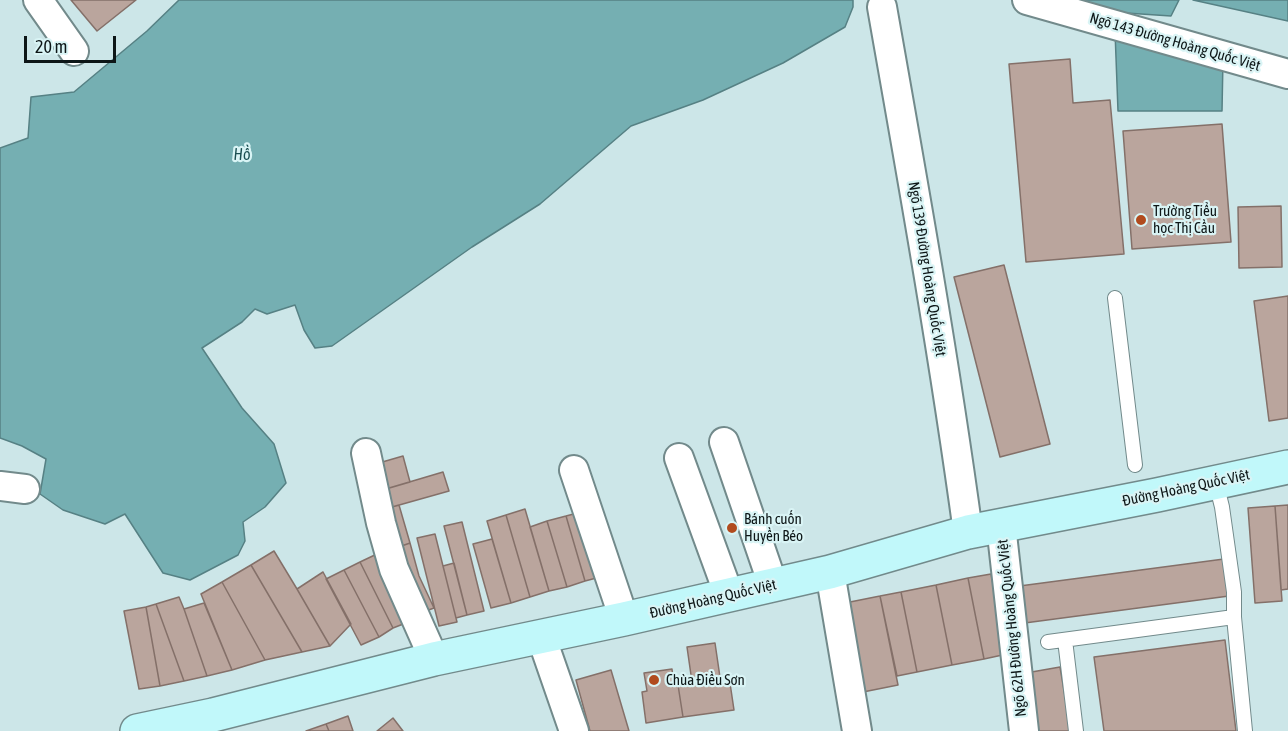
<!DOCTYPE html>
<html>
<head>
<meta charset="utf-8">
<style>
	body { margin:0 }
	#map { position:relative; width:1288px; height:731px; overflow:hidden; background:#cce6e8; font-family:"Asap Condensed",sans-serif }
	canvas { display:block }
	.scale { position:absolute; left:24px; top:36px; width:92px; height:27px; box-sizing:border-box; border:3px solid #0d1617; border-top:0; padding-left:8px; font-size:18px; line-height:21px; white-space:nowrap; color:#0d1617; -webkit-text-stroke:4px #d9f4f5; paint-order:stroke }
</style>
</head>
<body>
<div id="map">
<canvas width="1288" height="731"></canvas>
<div class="scale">20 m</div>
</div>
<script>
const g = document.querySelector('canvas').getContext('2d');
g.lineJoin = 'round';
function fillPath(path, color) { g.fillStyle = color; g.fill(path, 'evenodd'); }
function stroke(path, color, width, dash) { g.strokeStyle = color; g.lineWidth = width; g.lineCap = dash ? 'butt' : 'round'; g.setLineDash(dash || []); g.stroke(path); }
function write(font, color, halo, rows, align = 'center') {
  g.font = font + ' "Asap Condensed",sans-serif'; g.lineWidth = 4.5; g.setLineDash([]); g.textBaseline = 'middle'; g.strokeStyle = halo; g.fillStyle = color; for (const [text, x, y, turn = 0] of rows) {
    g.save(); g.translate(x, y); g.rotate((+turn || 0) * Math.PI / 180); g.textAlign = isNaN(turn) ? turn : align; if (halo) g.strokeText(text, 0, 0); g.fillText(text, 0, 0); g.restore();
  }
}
const water = new Path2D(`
	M 179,0 L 853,0 L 853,7 L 845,27 L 783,63 L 703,100 L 631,126 L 540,204 L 472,247 L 332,346 L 315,348 L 304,330 L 295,305 L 267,314 L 255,309 L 242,322 L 202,348 L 242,408 L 274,444 L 286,483 L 265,507 L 243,522 L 245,541 L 238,555 L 190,580 L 163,573 L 125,514 L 105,524 L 63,510 L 40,494 L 46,459 L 22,446 L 0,438 L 0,148 L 28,138 L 31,97 L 74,92 L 147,31 Z
	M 1059,0 L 1179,0 L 1171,16 L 1126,13 Z
	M 1193,0 L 1288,0 L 1288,21 Z
	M 1115,31 L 1223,59 L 1222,111 L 1118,111 Z`);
fillPath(water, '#75afb2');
stroke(water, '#568184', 1.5);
const building = new Path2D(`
	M 71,0 L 136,0 L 97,31 Z
	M 1070,59 L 1073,103 L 1110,100 L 1124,254 L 1026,262 L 1009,64 Z
	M 1222,124 L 1231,242 L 1132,249 L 1123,131 Z
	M 1281,206 L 1282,267 L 1239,268 L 1238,207 Z
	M 1004,265 L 1050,444 L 1000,457 L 954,277 Z
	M 1288,296 L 1288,418 L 1269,421 L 1254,301 Z
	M 403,456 L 410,482 L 379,491 L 372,465 Z
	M 443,472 L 449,491 L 385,509 L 379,491 Z
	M 399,505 L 410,543 L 393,549 L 381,510 Z
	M 1288,505 L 1288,589 L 1281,590 L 1275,506 Z
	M 1275,506 L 1282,601 L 1255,603 L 1248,508 Z
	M 525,509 L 549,591 L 530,597 L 506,515 Z
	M 585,511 L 604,576 L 585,581 L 566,516 Z
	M 506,515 L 530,597 L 511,603 L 487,521 Z
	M 566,516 L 585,581 L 567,587 L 547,521 Z
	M 547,521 L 567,587 L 549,591 L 530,527 Z
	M 462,522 L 484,611 L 467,615 L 444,526 Z
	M 435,534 L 457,622 L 439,626 L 417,538 Z
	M 492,539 L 511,603 L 491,608 L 473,544 Z
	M 410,543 L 419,576 L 434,608 L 418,614 L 393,549 Z
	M 274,551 L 297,589 L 330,646 L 302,652 L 251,565 Z
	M 379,553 L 411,621 L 393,628 L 360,562 Z
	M 1224,559 L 1229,596 L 1017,624 L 1012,587 Z
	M 360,562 L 393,628 L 379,637 L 344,570 Z
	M 454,563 L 467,615 L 456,618 L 443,566 Z
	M 251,565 L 302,652 L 265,660 L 222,582 Z
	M 344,570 L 379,637 L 361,645 L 326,579 Z
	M 323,572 L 351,624 L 330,646 L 297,589 Z
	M 991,574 L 1007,654 L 984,659 L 968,578 Z
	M 968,578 L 984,659 L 952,665 L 936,585 Z
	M 222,582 L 265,660 L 232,670 L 201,594 Z
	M 936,585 L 952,665 L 917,672 L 901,592 Z
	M 901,592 L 917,672 L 897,676 L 880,596 Z
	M 880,596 L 898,685 L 863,692 L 845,603 Z
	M 179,597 L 184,609 L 207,676 L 184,681 L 156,604 Z
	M 204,603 L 232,670 L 207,676 L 184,609 Z
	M 156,604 L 184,681 L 160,686 L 146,607 Z
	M 146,607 L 160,686 L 139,689 L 124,611 Z
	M 1225,640 L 1236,731 L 1104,731 L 1094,657 Z
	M 715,643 L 721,684 L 730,683 L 734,710 L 683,717 L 678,685 L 692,682 L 687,647 Z
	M 1060,667 L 1071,731 L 1036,731 L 1026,673 Z
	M 672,669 L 674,685 L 678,685 L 683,717 L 646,723 L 642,692 L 647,691 L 644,673 Z
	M 611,670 L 629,731 L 590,731 L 576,680 Z
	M 348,716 L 353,731 L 329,731 L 326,724 Z
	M 393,718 L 403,731 L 377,731 Z
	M 326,724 L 329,731 L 306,731 Z`);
fillPath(building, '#baa59d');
stroke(building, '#847069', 1.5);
const lane = new Path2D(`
	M 1115,298 L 1135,465
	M 1216,483 L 1222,507 L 1234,592 L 1234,617 L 1245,731
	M 1065,640 L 1076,731
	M 1048,642 L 1234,617`);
const street = new Path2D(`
	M 38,0 L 74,51
	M 1027,0 L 1288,74
	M 882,7 C 913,182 944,356 968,532
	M 724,442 L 773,585
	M 366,453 L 381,523 L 394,569 L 434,659
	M 679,458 L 729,595
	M 574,470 L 624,619
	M 0,486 L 25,489
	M 1001,525 L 1024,731
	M 830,572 L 857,731
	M 541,636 L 574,731`);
const secondary = new Path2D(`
	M 137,731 L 213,715 L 434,659 L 624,619 L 830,572 L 968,532 L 1157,495 L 1288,467`);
stroke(lane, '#728a8b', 16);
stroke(street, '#728a8b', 32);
stroke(secondary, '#728a8b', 36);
stroke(lane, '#fff', 14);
stroke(street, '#fff', 28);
stroke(secondary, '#c1f8fa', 33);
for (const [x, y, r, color] of [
	[1141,220,6,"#b14b1e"],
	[732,528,6,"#b14b1e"],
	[654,680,6,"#b14b1e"]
]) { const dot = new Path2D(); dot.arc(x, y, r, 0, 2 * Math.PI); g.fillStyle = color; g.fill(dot); stroke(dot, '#d9f4f5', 2); }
write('15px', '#0d1617', '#d9f4f5', [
	["Ngõ 143 Đường Hoàng Quốc Việt",1175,42,16],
	["Ngõ 139 Đường Hoàng Quốc Việt",927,269,81],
	["Đường Hoàng Quốc Việt",1186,488,-12],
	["Đường Hoàng Quốc Việt",713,599,-13],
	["Ngõ 62H Đường Hoàng Quốc Việt",1012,628,-96]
]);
write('15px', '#0d1617', '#d9f4f5', [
	["Trường Tiểu",1153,211],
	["học Thị Cầu",1153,228],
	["Bánh cuốn",744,519],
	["Huyền Béo",744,536],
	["Chùa Điều Sơn",666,680]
], 'left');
write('italic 16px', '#1a4e51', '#d9f4f5', [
	["Hồ",242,155]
]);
</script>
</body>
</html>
